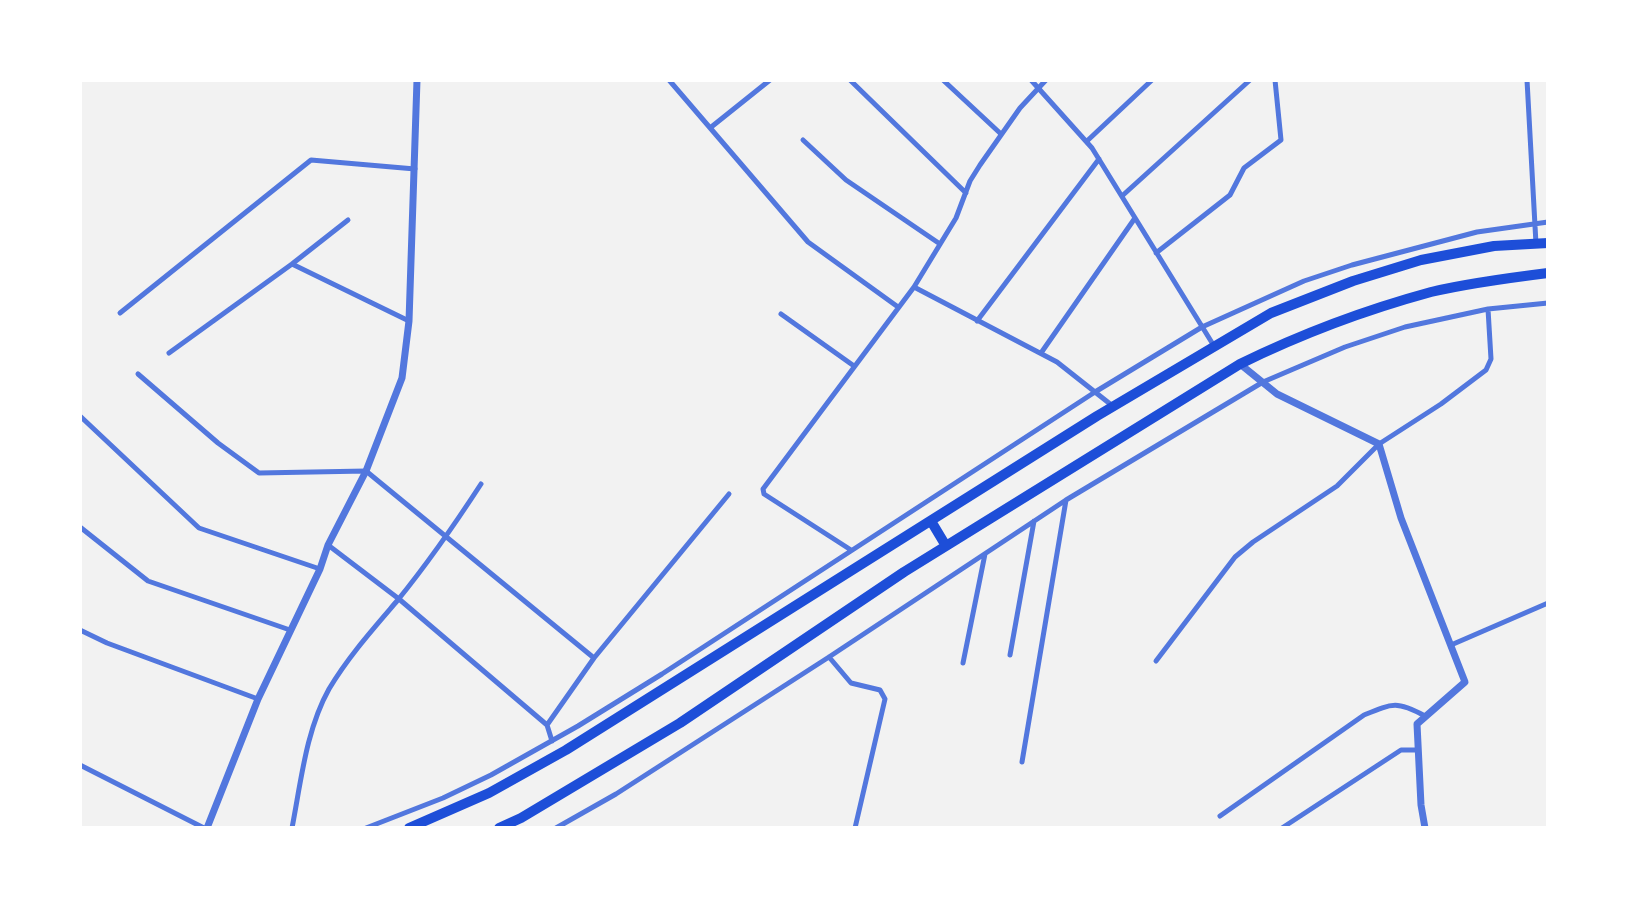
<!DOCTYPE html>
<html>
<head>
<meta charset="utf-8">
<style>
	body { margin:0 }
	#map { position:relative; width:1628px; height:908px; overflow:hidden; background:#f2f2f2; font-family:Ubuntu,sans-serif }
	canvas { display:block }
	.frame { position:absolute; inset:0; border:82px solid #fff; pointer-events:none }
</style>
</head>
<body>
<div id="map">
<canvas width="1628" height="908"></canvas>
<div class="frame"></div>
</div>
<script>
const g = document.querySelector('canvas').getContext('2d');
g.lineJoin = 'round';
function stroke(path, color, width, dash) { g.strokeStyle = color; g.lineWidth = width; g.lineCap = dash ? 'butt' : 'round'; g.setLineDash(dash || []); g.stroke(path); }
stroke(new Path2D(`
	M 669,80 L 808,242 L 898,307
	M 850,80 L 966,193
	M 943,80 L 1001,134
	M 1031,80 L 1092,148 L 1214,346
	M 1527,80 L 1536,244
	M 710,128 L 770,80
	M 803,140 L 846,180 L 940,244
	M 1087,141 L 1152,80
	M 1122,196 L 1250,80
	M 1156,253 L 1230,195 L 1244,168 L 1281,140 L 1275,80
	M 292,264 L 409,321
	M 914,287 L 1057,362 L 1114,407
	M 120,313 L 311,160 L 415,169
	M 781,314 L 854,366
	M 977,321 L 1099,159
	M 169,353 L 292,264 L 348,220
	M 1041,353 L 1135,218
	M 138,374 L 218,443 L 259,473 L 366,471 L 594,658
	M 80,416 L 199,528 L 320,569
	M 80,527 L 148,581 L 290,630
	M 328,545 L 399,599 L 547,725 L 552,741
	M 851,550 L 764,494 L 763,489 L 914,287 L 956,218 L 970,181 L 980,165 L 1020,108 L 1046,80
	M 80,630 L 107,643 L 258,699
	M 1451,645 L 1548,603
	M 1010,655 L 1034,521
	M 829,657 L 851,683 L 880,690 L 885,699 L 855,828
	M 1156,661 L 1235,557 L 1253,542 L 1337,486 L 1379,444 L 1441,404 L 1486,370 L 1491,359 L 1488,309
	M 963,663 L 985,554
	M 547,725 L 594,658 L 729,494
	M 1022,762 L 1066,500
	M 80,765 L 204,828
	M 1220,816 L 1364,715 C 1393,703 1397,701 1425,716
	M 292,828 C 301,782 306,730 329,689 C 348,657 373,629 397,601 C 428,563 455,524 481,484
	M 366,828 L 443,798 L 491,775 L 578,726 L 662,674 L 1095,392 L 1202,327 L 1304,281 L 1352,265 L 1477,232 L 1548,222
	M 556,828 L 616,794 L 829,657 L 1066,500 L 1263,382 L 1345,347 L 1405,327 L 1488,309 L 1548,303
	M 1282,828 L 1401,750 L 1418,750`), '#5277de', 5);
stroke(new Path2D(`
	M 1240,364 L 1277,394 L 1379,444 L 1401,518 L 1465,682 L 1417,724 L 1421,805 L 1425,828
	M 207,828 L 258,699 L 320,569 L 328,545 L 366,471 L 402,378 L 409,321 L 417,80`), '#5277de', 7);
stroke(new Path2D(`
	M 931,521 L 946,546
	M 409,828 L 489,793 L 566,750 L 1097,416 L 1271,313 L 1353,281 L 1421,260 L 1494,246 L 1548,243
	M 499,828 L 521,818 L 680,723 L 904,572 L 1240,364 C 1301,334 1365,310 1431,292 C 1469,283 1508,278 1548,273`), '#1d4ed8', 10);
</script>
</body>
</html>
